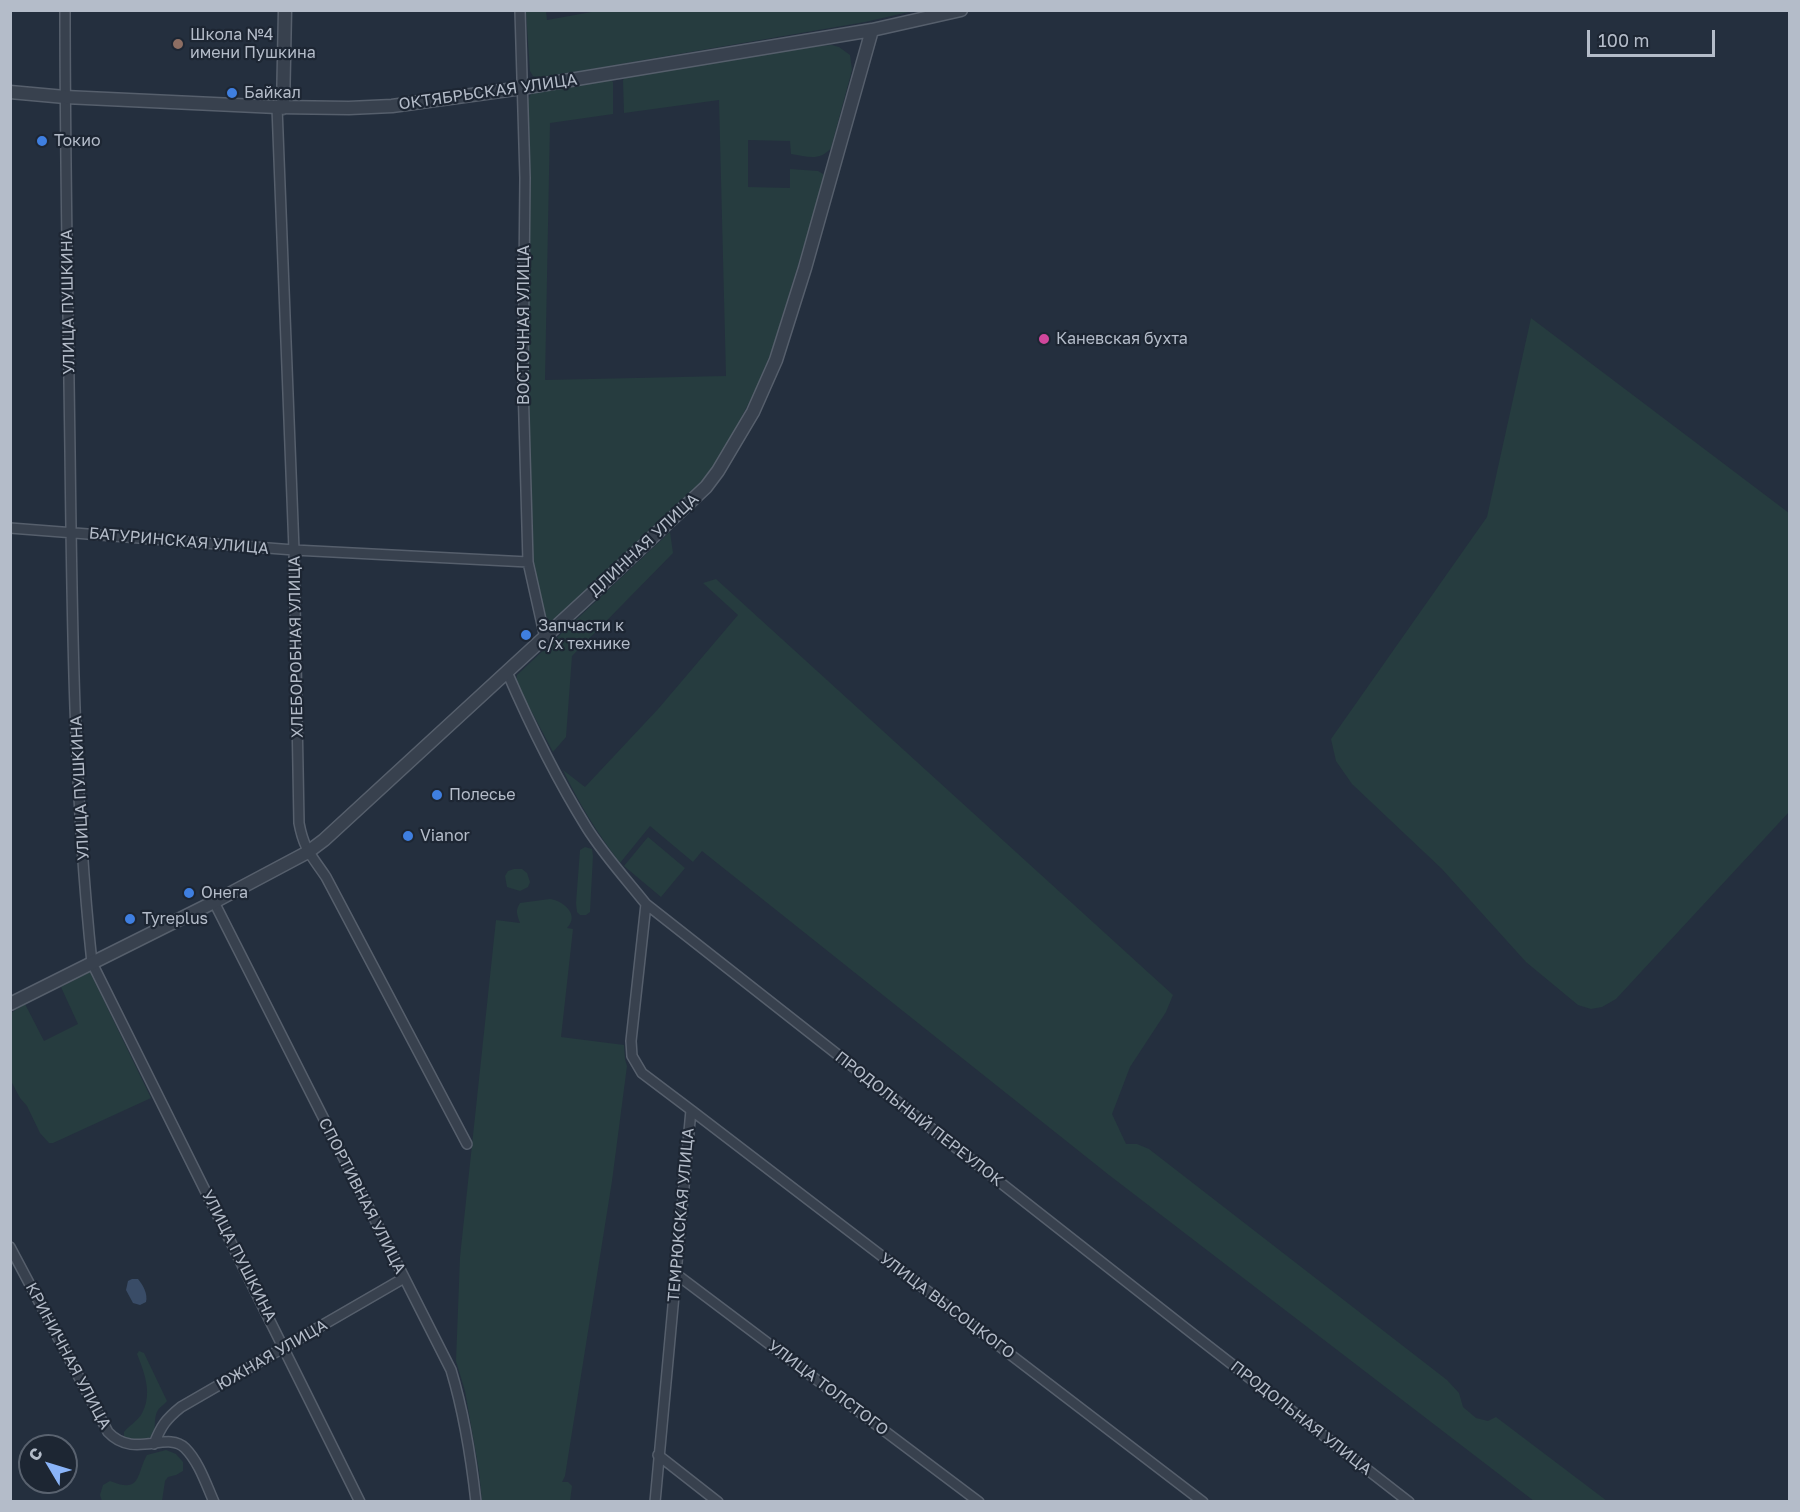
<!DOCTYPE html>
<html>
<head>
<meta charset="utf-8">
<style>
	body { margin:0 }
	#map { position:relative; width:1800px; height:1512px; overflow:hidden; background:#242f3e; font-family:"Golos Text",sans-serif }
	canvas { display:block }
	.frame { position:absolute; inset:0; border:12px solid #b4bcc9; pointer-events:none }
	.north { position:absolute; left:18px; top:1434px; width:60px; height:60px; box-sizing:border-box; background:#1d2633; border:2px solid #59626f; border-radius:50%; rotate:308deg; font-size:16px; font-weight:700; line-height:24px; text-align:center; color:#b4bcc9 }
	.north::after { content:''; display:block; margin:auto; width:21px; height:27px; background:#8ab4f8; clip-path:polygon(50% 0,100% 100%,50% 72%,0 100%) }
	.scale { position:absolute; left:1587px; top:30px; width:128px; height:27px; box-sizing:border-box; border:3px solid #b4bcc9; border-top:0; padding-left:8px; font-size:18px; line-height:21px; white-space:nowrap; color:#b4bcc9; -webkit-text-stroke:4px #1d2633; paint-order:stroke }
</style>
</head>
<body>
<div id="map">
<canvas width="1800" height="1512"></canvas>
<div class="frame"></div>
<div class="north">С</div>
<div class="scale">100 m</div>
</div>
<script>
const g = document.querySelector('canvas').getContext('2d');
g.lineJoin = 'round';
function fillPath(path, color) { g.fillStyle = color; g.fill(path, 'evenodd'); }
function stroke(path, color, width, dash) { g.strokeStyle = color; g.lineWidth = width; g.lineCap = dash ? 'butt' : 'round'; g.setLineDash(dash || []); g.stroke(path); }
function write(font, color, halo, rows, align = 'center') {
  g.font = font + ' "Golos Text",sans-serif'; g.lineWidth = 4.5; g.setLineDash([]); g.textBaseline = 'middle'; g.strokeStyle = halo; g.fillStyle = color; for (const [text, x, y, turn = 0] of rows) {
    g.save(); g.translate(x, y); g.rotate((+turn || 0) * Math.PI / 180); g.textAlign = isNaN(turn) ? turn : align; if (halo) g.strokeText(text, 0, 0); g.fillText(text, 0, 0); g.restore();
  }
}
fillPath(new Path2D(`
	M 597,11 L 597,10 L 913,11 L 865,22 L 539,78 L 533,76 L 530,71 L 526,11 L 546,11 L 547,20 Z
	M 832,45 L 839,47 L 850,55 L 852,70 L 831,148 C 819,162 807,156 791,154 L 790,141 L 748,140 L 748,187 L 790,188 L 790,169 L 818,171 L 823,174 L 824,180 L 772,350 L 756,389 L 716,466 L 704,481 L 561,618 C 555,622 552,622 545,618 L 532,558 L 527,383 L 528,99 L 532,93 L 610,79 L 613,82 L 613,114 L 550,123 L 545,380 L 726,376 L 719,100 L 624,113 L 623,80 L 626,76 L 819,46 Z
	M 1531,318 L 1789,513 L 1789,812 L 1616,999 L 1602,1007 L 1591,1009 L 1578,1005 L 1526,962 L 1442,869 L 1352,784 L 1336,761 L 1331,739 L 1487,517 Z
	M 670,532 L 673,553 L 572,656 L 566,737 L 553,752 L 516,682 L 517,675 Z
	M 716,579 L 1173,995 L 1166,1012 L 1130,1067 L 1112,1114 L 1126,1144 L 1137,1144 L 1149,1149 L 1447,1380 L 1459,1393 L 1463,1407 L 1476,1418 L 1488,1421 L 1496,1417 L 1607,1501 L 1534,1501 L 1109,1175 L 702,851 L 693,862 L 650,826 L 620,863 C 598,834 579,804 563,770 L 585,787 L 659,708 L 738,615 L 703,583 Z
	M 648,837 L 685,868 L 661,897 L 624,866 Z
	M 585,847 L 592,849 L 593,856 L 590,912 L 586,915 L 580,915 L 577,912 L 576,903 L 580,850 Z
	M 514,869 L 522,869 L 527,873 L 530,882 L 528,887 L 520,891 L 507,887 L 505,876 L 508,871 Z
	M 550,899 C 564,901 580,915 567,928 L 573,929 L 561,1037 L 624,1045 L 625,1059 L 627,1066 L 612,1181 L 565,1476 L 562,1482 L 568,1482 L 572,1486 L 570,1501 L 482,1501 L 479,1471 L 465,1391 L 456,1361 L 460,1257 L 496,920 L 520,923 C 517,914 515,911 520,903 Z
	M 90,972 L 151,1098 L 53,1143 L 49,1143 L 40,1133 L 27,1106 L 20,1098 L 11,1081 L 11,1013 L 25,1004 L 44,1041 L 78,1024 L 61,987 Z
	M 139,1351 L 144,1353 L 167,1401 C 164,1405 159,1407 157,1412 C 151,1426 162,1439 138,1440 C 132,1441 130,1440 124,1437 L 124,1432 C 129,1426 136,1422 141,1415 C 153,1395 145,1374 137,1354 Z
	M 166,1450 L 176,1454 L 183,1462 L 183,1471 L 176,1475 L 168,1477 L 165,1481 L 162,1501 L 102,1501 L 100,1495 L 103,1485 L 110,1481 C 142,1494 136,1474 147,1455 Z`), '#263c3f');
fillPath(new Path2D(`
	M 132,1279 L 138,1279 C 143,1285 148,1294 146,1302 L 140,1305 L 133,1303 L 126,1290 L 128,1281 Z`), '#394c67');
const minor = new Path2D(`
	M 65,10 C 65,157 68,304 70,451 C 72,622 74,794 92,963 L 360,1502
	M 520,10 L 525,178 L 523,383 L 528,562 L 545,638
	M 277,107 L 294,550 L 299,823 C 304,850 312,856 326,877 L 467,1144
	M 10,528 L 294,550 L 528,562
	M 507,672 C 530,725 556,778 587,828 C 604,855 626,879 646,904 L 631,1041 L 632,1056 L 642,1073 L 691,1110 L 655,1502
	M 214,902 L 451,1370 C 464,1413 471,1457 476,1502
	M 646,904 L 1193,1334 L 1409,1502
	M 691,1110 L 1203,1502
	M 10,1247 L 108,1432 C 134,1460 167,1430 185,1448 C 199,1462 206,1484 214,1502
	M 676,1274 L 979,1502
	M 154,1444 C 161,1426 166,1419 181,1407 L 404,1278
	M 658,1455 L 718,1502`);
const tertiary = new Path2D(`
	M 10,92 L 65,97 L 277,107 L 349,108 L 392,106 L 522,88 L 872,30 L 961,10
	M 283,108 L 285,10
	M 10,1004 L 214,902 L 308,852 L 324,840 L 609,578 L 706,487 L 718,471 L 753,412 L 776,360 L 805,268 L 872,30`);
stroke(minor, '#565f6c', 12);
stroke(tertiary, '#565f6c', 15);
stroke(minor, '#38414e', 9);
stroke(tertiary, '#38414e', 12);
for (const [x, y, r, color] of [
	[178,44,6,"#8d6e63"],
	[232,93,6,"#3f7fe0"],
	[42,141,6,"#3f7fe0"],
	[1044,339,6,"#d1479c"],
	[526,635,6,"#3f7fe0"],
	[437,795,6,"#3f7fe0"],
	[408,836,6,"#3f7fe0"],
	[189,893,6,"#3f7fe0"],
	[130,919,6,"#3f7fe0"]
]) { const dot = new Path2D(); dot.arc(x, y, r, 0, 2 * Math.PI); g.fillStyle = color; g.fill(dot); stroke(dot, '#1d2633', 2); }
write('16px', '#b4bcc9', '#1d2633', [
	["Школа №4",190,35],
	["имени Пушкина",190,53],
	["Байкал",244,93],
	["Токио",54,141],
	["Каневская бухта",1056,339],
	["Запчасти к",538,626],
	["с/х технике",538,644],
	["Полесье",449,795],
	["Vianor",420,836],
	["Онега",201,893],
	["Tyreplus",142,919]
], 'left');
write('16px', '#b4bcc9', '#1d2633', [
	["ОКТЯБРЬСКАЯ УЛИЦА",488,92,-8],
	["УЛИЦА ПУШКИНА",68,302,-91],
	["ВОСТОЧНАЯ УЛИЦА",524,325,-90],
	["БАТУРИНСКАЯ УЛИЦА",179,541,5],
	["ДЛИННАЯ УЛИЦА",644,545,-43],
	["ХЛЕБОРОБНАЯ УЛИЦА",296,647,-91],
	["УЛИЦА ПУШКИНА",80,788,-93],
	["ПРОДОЛЬНЫЙ ПЕРЕУЛОК",919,1119,38],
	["СПОРТИВНАЯ УЛИЦА",362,1196,63],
	["ТЕМРЮКСКАЯ УЛИЦА",681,1215,-85],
	["УЛИЦА ПУШКИНА",239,1256,63],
	["УЛИЦА ВЫСОЦКОГО",947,1306,37],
	["ЮЖНАЯ УЛИЦА",272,1355,-30],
	["КРИНИЧНАЯ УЛИЦА",68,1356,62],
	["УЛИЦА ТОЛСТОГО",828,1388,37],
	["ПРОДОЛЬНАЯ УЛИЦА",1301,1418,38]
]);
</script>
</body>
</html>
